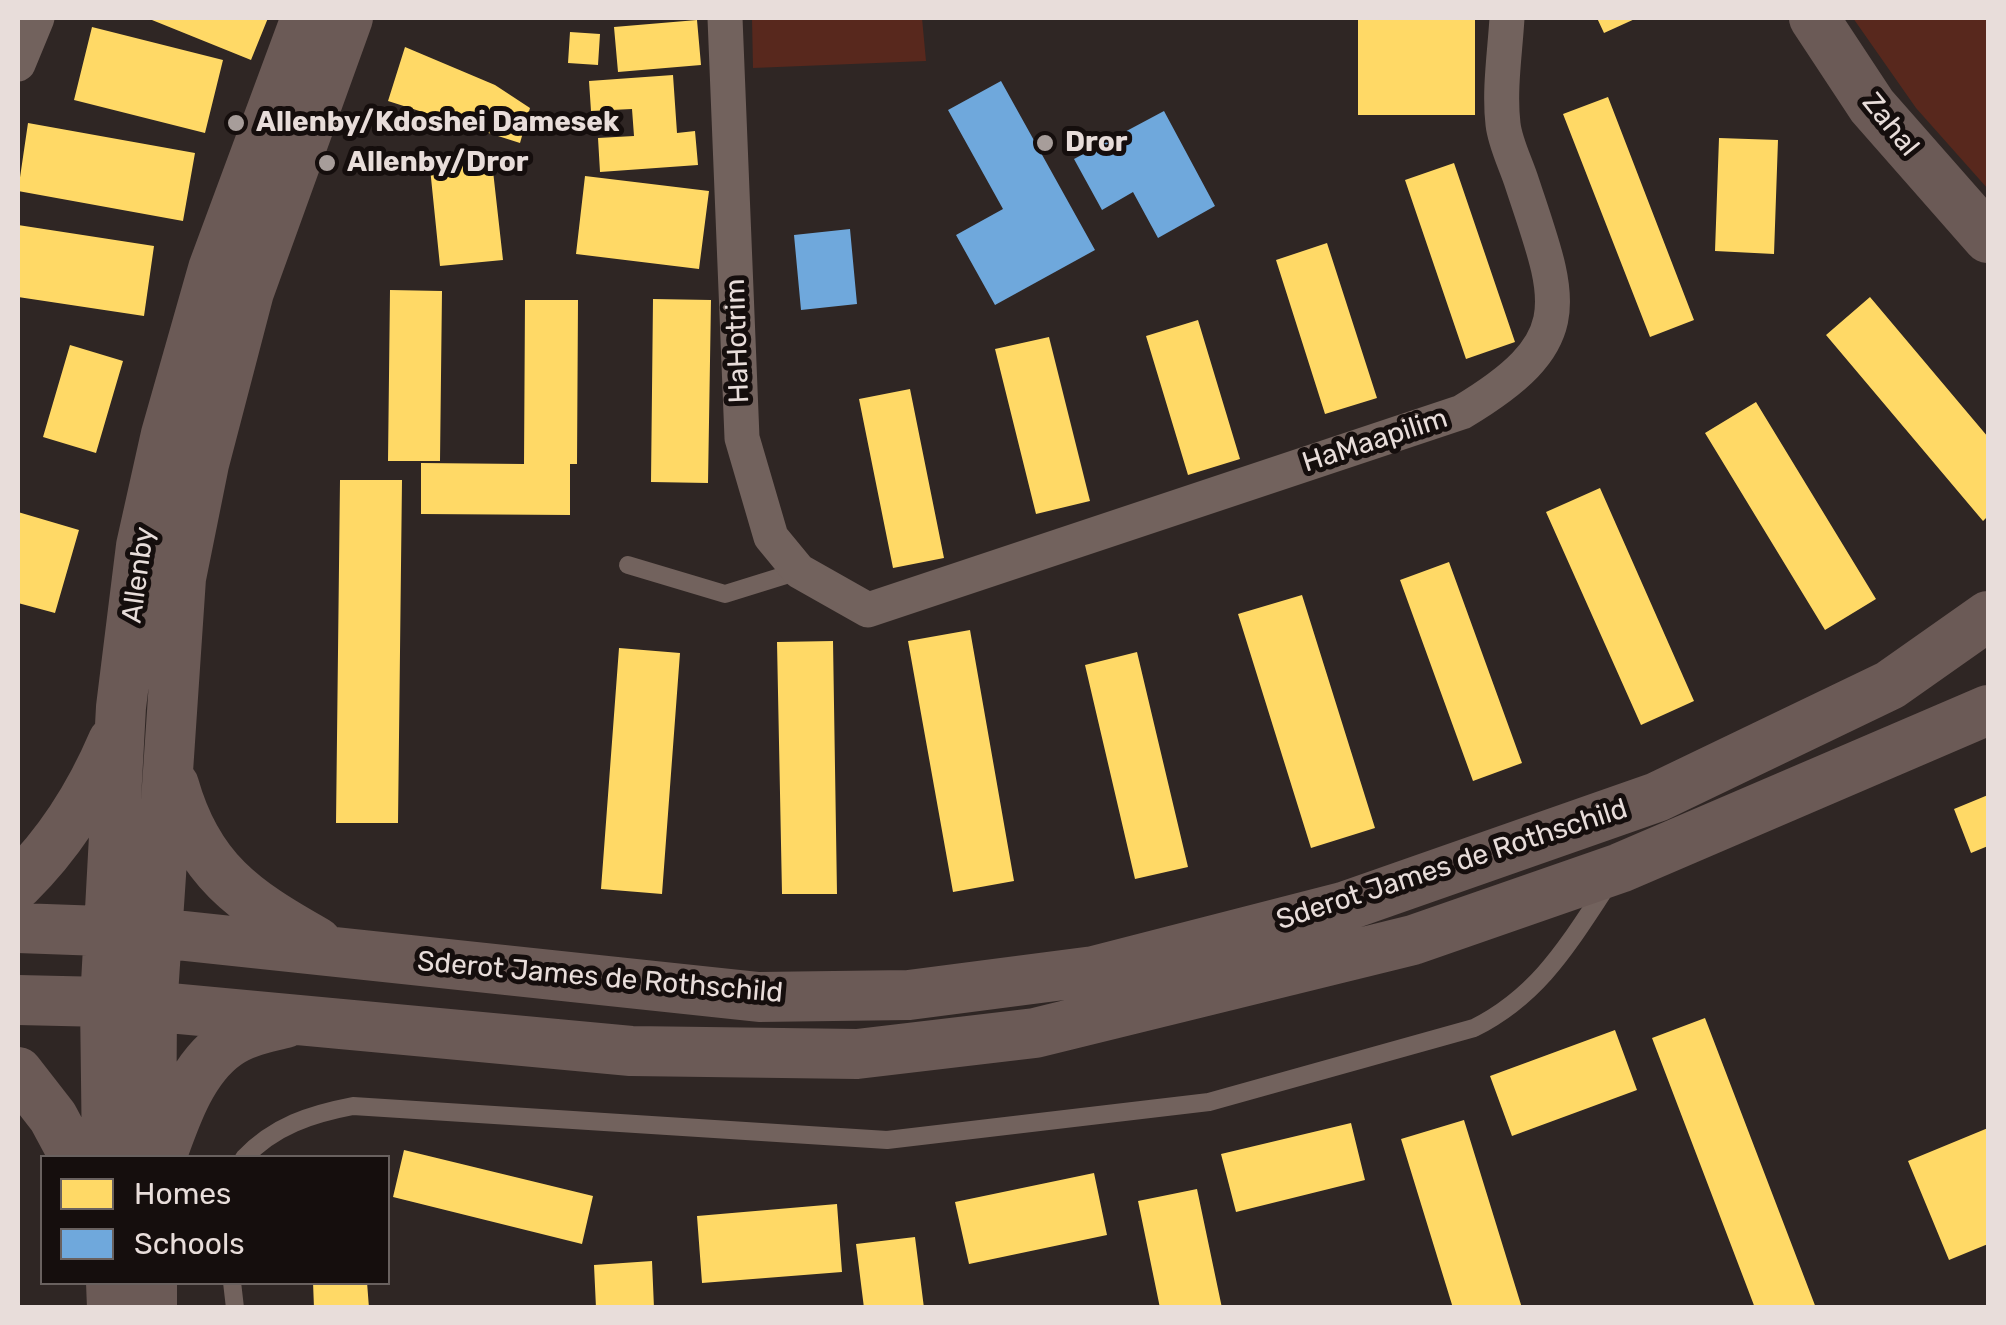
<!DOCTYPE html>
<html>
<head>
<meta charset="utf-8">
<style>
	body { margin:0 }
	#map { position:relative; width:2006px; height:1325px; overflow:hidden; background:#2f2624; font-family:Rubik,sans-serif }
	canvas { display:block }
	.frame { position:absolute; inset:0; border:20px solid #e8ddda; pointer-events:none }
	.legend { position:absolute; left:40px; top:1155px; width:350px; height:130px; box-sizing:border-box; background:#150e0d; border:2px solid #69615f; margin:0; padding:12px 18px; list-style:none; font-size:30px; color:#e8ddda }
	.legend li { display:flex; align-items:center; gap:20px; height:50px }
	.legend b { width:50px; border:2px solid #69615f }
</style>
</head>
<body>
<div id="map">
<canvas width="2006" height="1325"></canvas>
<div class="frame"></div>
<ul class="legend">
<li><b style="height:28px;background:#ffd966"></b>Homes</li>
<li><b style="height:28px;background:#6fa8dc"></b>Schools</li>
</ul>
</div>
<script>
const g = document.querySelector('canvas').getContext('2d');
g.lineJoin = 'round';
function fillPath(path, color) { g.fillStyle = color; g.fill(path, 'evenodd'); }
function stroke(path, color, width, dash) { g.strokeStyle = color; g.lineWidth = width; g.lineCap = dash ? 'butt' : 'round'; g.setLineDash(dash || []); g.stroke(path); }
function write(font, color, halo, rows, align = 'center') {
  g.font = font + ' Rubik,sans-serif'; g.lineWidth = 10; g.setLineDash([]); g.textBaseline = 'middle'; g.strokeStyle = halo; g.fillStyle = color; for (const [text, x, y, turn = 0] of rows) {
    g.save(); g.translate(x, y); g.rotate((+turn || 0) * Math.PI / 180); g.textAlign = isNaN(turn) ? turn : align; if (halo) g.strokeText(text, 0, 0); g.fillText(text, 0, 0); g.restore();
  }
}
fillPath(new Path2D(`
	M 752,18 L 922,18 L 926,61 L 753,68 Z
	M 1853,18 L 1988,18 L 1988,189 L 1916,108 Z`), '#58281d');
fillPath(new Path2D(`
	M 147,18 L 268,18 L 251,60 Z
	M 1358,18 L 1475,18 L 1475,115 L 1358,115 Z
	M 1597,18 L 1637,18 L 1604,33 Z
	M 697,20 L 701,65 L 618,72 L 614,27 Z
	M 92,27 L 223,60 L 205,133 L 74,100 Z
	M 570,32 L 600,34 L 598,65 L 568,63 Z
	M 405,47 L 495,85 L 530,108 L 520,143 L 388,101 Z
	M 673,75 L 677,133 L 695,131 L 698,165 L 600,172 L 598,138 L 634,136 L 632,109 L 591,111 L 589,81 Z
	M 1608,97 L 1694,320 L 1650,337 L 1563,114 Z
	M 28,123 L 195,153 L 183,221 L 18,191 Z
	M 1719,138 L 1778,140 L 1774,254 L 1715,251 Z
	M 492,162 L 503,260 L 440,266 L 430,168 Z
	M 1454,163 L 1515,342 L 1466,359 L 1405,180 Z
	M 585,176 L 709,191 L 699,269 L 576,254 Z
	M 18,225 L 154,246 L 144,316 L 18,297 Z
	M 1327,243 L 1377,398 L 1325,414 L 1276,260 Z
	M 390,290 L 442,291 L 440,461 L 388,461 Z
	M 1870,297 L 1988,437 L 1988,516 L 1983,521 L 1826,335 Z
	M 653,299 L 711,300 L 708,483 L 651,482 Z
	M 525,300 L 578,300 L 577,464 L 570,464 L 570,515 L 421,514 L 421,463 L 524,464 Z
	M 1198,320 L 1240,459 L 1188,475 L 1146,336 Z
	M 1049,337 L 1090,501 L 1036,514 L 995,349 Z
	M 70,345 L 123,361 L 96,453 L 43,437 Z
	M 910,389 L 944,558 L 893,568 L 859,399 Z
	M 1756,402 L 1876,599 L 1825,630 L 1705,433 Z
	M 340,480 L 402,480 L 398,823 L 336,823 Z
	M 1600,488 L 1694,701 L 1641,725 L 1546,512 Z
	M 18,512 L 79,530 L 55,613 L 18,603 Z
	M 1449,562 L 1522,763 L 1473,781 L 1400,580 Z
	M 1302,595 L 1375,828 L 1311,848 L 1238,614 Z
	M 970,630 L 1014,881 L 953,892 L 908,641 Z
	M 833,641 L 837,894 L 782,894 L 777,642 Z
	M 619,648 L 680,653 L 662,894 L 601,889 Z
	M 1137,652 L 1188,867 L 1135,879 L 1085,665 Z
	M 1988,795 L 1988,846 L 1971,853 L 1954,809 Z
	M 1705,1018 L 1816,1308 L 1755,1308 L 1652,1038 Z
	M 1615,1030 L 1637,1090 L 1512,1136 L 1490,1076 Z
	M 1464,1120 L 1522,1308 L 1453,1308 L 1401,1139 Z
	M 1351,1123 L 1365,1180 L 1236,1212 L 1221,1154 Z
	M 1988,1128 L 1988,1244 L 1949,1260 L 1908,1161 Z
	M 404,1150 L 593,1196 L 582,1244 L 393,1197 Z
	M 1094,1173 L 1107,1235 L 969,1264 L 955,1202 Z
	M 1197,1189 L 1222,1308 L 1160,1308 L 1138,1201 Z
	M 837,1204 L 842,1272 L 702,1283 L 697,1216 Z
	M 915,1237 L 924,1308 L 864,1308 L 856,1244 Z
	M 652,1261 L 654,1308 L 596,1308 L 594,1265 Z
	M 313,1282 L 367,1282 L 369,1308 L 314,1308 Z`), '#ffd966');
fillPath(new Path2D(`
	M 1001,81 L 1095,250 L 995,305 L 956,235 L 1003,209 L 948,110 Z
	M 1164,111 L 1215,206 L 1158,238 L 1133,192 L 1102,210 L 1074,159 Z
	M 850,229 L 857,304 L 801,310 L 794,235 Z`), '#6fa8dc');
stroke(new Path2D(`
	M 628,565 L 725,594 L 799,571
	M 244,1158 C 274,1126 311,1114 353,1106 L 887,1140 L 1209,1102 L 1474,1028 C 1540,995 1569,943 1609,883
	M 232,1282 L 235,1308`), '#72625d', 18);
stroke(new Path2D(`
	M 725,18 L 742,438 L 771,537 L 799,571 L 868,610 L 1462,412 C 1582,340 1561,301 1522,183 C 1516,164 1505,143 1503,124 C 1499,90 1505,52 1507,18
	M 18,64 L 37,18`), '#72625d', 35);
stroke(new Path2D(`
	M 1814,18 L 1872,106 L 1988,238
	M 174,785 C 198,870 244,901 317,942
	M 18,884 C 60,843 90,795 113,741
	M 18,928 L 157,933 L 759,997 L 909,995 L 1094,971 L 1343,907 L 1657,797 L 1890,685 L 1988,616
	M 18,1000 L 105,1002 L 631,1051 L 857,1054 L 1035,1033 L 1413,940 L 1620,868 L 1988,710
	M 18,1072 L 53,1117 L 75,1158
	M 107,1158 L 105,1002 L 121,707 L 141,546 L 166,434 L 213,269 L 306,18
	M 151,1158 L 152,1009 L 181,578 L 204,464 L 249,292 L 348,18
	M 161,1158 C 175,1119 191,1069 227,1044 C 243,1032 266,1028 285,1023
	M 111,1282 L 112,1308
	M 152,1282 L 152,1308`), '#6b5a56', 50);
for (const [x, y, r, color] of [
	[236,123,10,"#a79d9a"],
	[1045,143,10,"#a79d9a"],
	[327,163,10,"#a79d9a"]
]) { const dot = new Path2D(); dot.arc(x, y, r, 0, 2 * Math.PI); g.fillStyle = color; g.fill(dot); stroke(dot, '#150e0d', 4); }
write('bold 28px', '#e8ddda', '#150e0d', [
	["Allenby/Kdoshei Damesek",256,123],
	["Dror",1065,143],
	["Allenby/Dror",347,163]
], 'left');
write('28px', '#e8ddda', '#150e0d', [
	["Zahal",1890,125,51],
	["HaHotrim",738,341,-92],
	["HaMaapilim",1375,441,-18],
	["Allenby",139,575,-82],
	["Sderot James de Rothschild",1452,865,-18],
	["Sderot James de Rothschild",600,978,5]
]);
</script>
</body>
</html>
